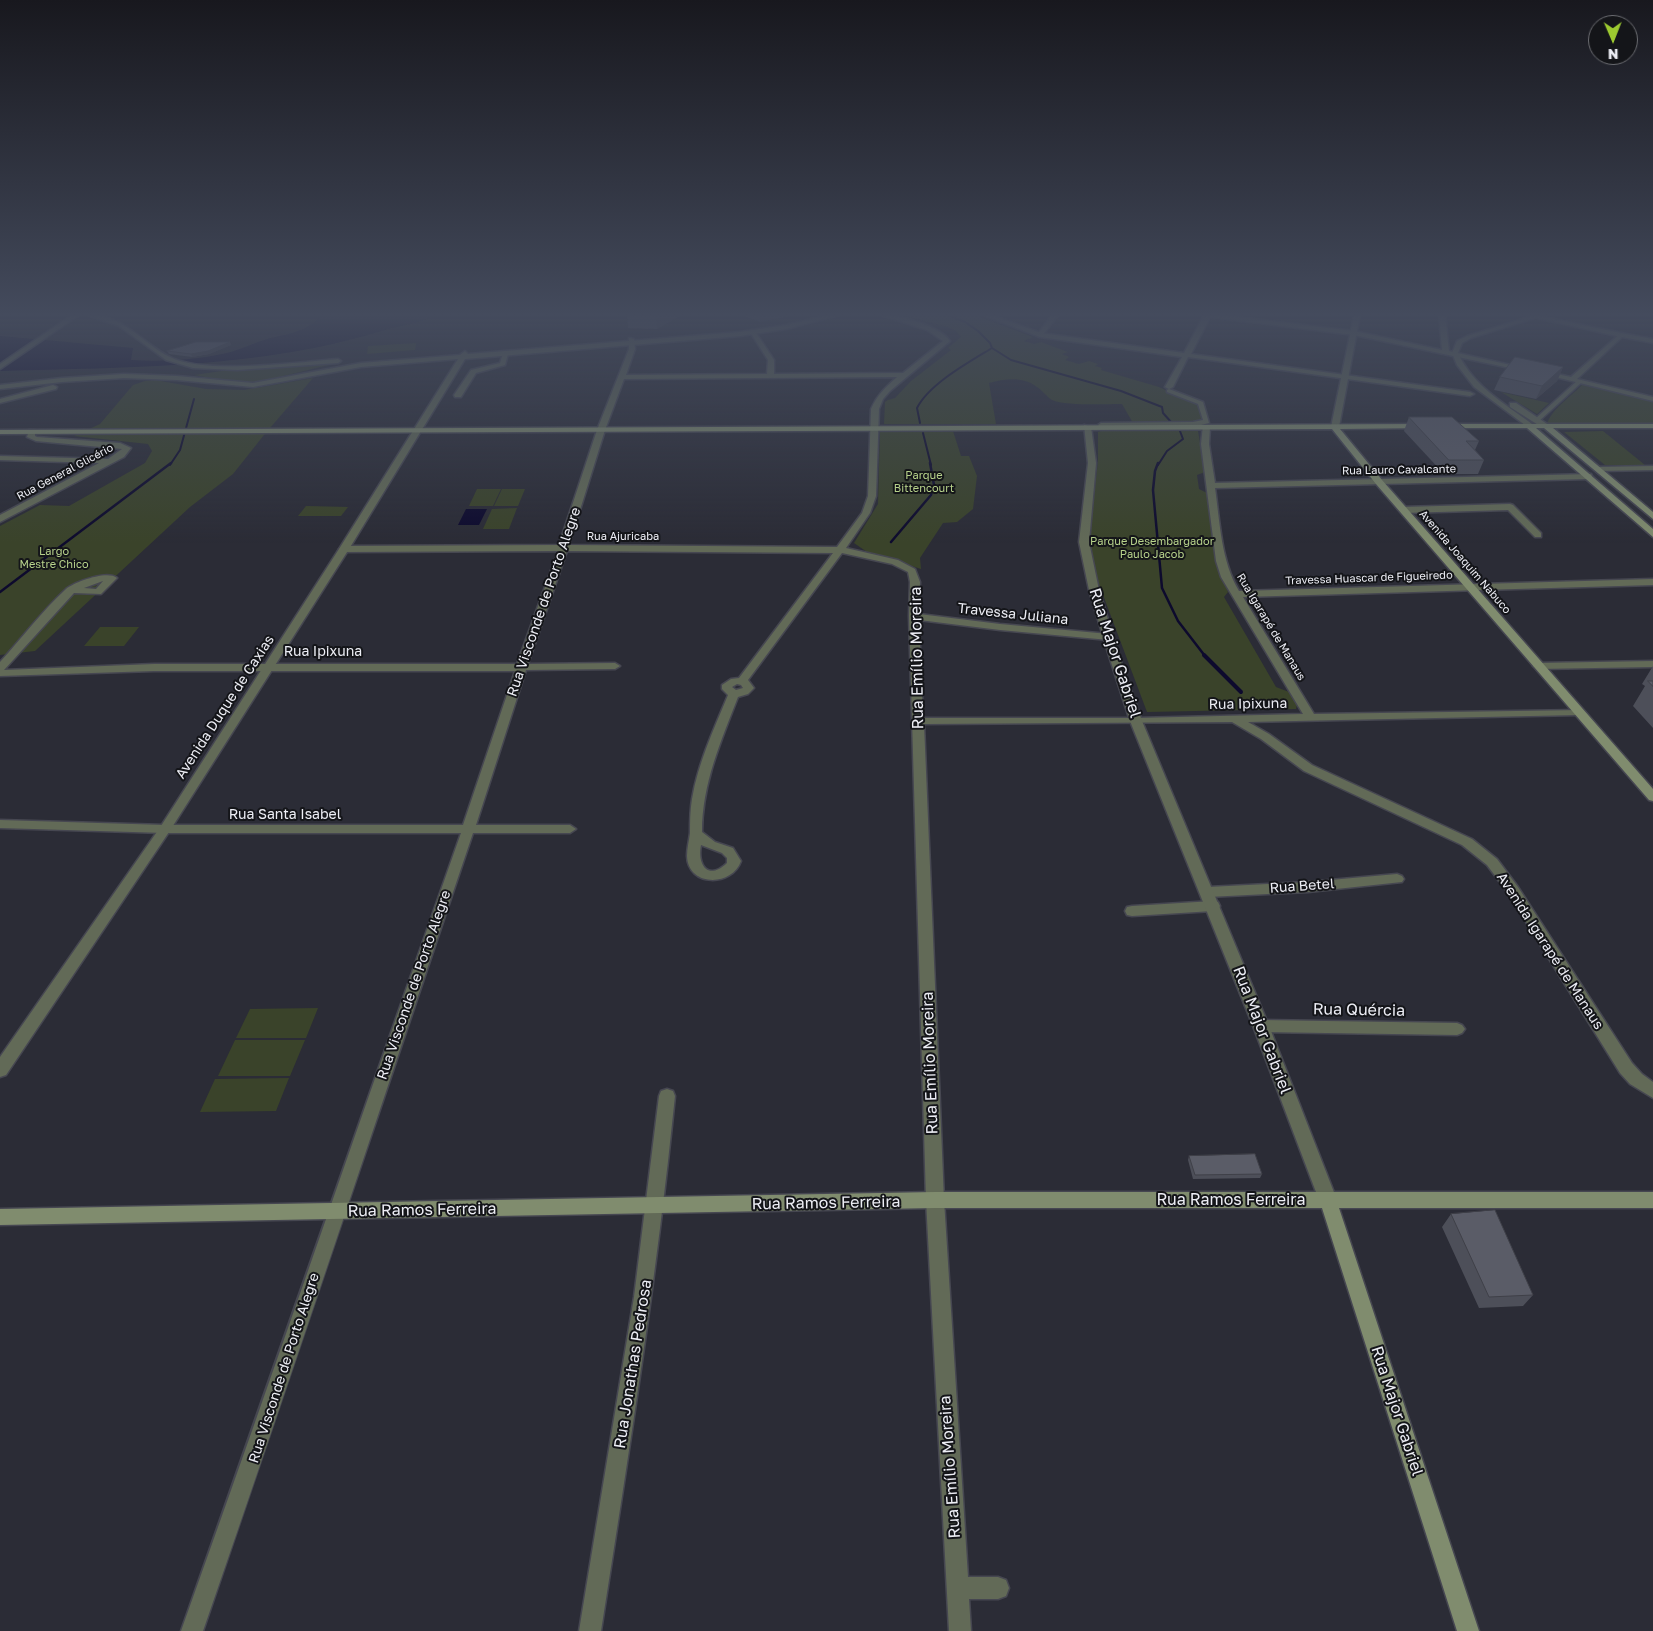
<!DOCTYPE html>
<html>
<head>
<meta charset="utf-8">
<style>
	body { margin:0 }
	#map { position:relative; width:1653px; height:1631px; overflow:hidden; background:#2b2c36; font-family:"Golos Text",sans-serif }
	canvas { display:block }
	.north { position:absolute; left:1588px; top:15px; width:50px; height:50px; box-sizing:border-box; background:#141519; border:1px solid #6b6c71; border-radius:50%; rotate:179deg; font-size:14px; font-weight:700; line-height:20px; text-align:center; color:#edeef5 }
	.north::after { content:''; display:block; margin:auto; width:18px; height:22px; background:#9dca30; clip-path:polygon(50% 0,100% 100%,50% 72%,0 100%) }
</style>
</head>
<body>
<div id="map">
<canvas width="1653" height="1631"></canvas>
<div class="north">N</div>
</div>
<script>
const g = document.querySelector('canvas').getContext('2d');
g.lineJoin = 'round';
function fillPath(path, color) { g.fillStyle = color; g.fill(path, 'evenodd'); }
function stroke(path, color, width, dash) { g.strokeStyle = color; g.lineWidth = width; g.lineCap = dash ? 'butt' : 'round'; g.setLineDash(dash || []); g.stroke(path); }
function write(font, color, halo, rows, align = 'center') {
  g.font = font + ' "Golos Text",sans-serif'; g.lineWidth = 4; g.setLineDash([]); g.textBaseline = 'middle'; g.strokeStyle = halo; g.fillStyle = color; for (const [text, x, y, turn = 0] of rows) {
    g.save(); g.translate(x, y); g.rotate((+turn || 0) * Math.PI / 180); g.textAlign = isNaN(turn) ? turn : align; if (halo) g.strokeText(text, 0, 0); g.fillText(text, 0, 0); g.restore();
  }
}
fillPath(new Path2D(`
	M 910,315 L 975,315 L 1033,337 L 1024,341 L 1034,344 L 1041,342 L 1068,352 L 1062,354 L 1069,357 L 1065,360 L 1079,364 L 1089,361 L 1098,364 L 1095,366 L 1102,368 L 1101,370 L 1159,387 L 1193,403 L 1200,404 L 1205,421 L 1133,423 L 1122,404 C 1107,404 1065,406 1052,400 C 1047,397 1042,390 1037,387 C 1022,376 1006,379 989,383 L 996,424 L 884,424 L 885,402 L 888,400 L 895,398 L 911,381 L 951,350 L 948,348 L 961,337 L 956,331 L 948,327 L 906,316 Z
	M 416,343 L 415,350 L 367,354 L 368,346 Z
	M 337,363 L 267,380 L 253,382 L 227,381 L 194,375 L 221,371 Z
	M 313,378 L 264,435 L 233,474 L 190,507 L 35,651 L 0,655 L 0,526 L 40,505 L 69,506 L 145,463 L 152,451 L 148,444 L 74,436 L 100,424 L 133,385 L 145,381 L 155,380 L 206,389 L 244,390 Z
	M 1583,384 L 1653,399 L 1653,424 L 1547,425 C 1549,411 1573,395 1583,384 Z
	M 1501,392 L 1549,403 L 1537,414 Z
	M 880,431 L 953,431 L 961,456 L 969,456 L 977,476 L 973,509 L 957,522 L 943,523 L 920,558 L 921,569 L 867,552 L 854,543 L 878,504 Z
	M 1101,431 L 1198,431 L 1205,472 L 1197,475 L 1199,489 L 1207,493 L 1217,565 L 1228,592 L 1224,597 L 1276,687 L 1289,692 L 1297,705 L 1296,709 L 1147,712 L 1094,571 L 1089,542 L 1098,461 L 1098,432 Z
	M 1603,431 L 1645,465 L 1605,465 L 1564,432 Z
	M 477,489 L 501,489 L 493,506 L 469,506 Z
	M 502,489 L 525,489 L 518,506 L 494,506 Z
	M 306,506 L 348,507 L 341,516 L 298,516 Z
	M 517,508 L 509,529 L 483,529 L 492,509 Z
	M 100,627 L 139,627 L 124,646 L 84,646 Z
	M 318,1008 L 306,1038 L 236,1038 L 250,1009 Z
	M 235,1040 L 305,1040 L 290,1076 L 218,1076 Z
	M 289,1078 L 276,1111 L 200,1112 L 215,1079 Z`), '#3a432a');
fillPath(new Path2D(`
	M 322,315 L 436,315 C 420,323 402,325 385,330 C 260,369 129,367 0,371 L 0,336 L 133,348 L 131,360 C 162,362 196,360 227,353 C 240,350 253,343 267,339 C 287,334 308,332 322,315 Z
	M 466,509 L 487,509 L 479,525 L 458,525 Z`), '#0d0a2d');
stroke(new Path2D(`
	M 948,315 L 965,322 L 978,331 L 990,343 L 992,348 L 1011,360 L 1121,391 L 1162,407 L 1163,413 L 1172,423
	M 920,423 L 917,408 C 929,384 969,362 992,348
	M 923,433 L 931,465
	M 170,465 L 180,450 L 194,399
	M 1158,465 L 1167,451 L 1183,439 L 1180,431`), '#0d0a2d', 2);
stroke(new Path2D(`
	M 1158,463 L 1155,471 L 1153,490 L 1162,588 L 1178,621 L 1205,656
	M 891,542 L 931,495 L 934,485 L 930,463
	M 0,592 L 171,463`), '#0d0a2d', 2.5);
stroke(new Path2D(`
	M 1204,655 L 1241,692`), '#0d0a2d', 4);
const pedestrian = new Path2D(`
	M 1535,315 L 1621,333 L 1624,335 L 1621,337 L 1537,318 Z
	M 1577,381 L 1582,382 L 1539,421 L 1535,421 L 1535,419 Z
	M 1169,389 L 1203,402 L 1209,423 L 1197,426 L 1101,427 L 1098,425 L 1101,423 L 1193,422 L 1203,420 L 1198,404 L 1167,392 L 1167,390 Z`);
const minor = new Path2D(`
	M 881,315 C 898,314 940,326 950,341 L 890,391 L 883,399 L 879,409 L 876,496 L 870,513 L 846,548 L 898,560 L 915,569 L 920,582 L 919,614 L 1000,624 L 1109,634 L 1114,637 L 1109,640 L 1000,630 L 919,620 L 923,718 L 1136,718 L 1303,714 L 1221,577 L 1216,561 L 1201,444 L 1203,425 L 1210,427 L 1209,444 L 1215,483 L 1591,474 L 1592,476 L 1588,479 L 1215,488 C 1220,523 1221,561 1239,591 L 1653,579 L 1653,585 L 1243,597 L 1314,714 L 1582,710 L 1584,712 L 1582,714 L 1578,715 L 1248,722 L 1269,734 L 1312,765 L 1472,839 L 1497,859 L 1518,887 L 1632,1063 L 1642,1074 L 1653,1082 L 1653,1098 L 1630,1084 L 1620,1073 L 1508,893 L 1487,865 L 1462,845 L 1304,771 L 1261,739 L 1232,722 L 924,724 L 944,1200 L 968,1577 L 998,1577 L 1006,1580 L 1009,1588 L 1006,1596 L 998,1599 L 969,1599 L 971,1631 L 949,1631 L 926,1200 L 909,616 L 910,582 L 908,572 L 892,564 L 842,553 L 748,680 L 754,688 L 748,694 L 738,697 C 721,741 702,784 702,832 L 715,842 L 733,848 L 741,861 C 732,887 688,887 687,856 C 687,848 689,841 690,833 C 690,822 690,811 692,799 C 698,763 714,729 728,695 L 722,689 L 722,685 L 731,679 L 739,678 L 833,553 L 567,551 L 528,664 L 615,663 L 620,666 L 615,669 L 526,670 L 476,825 L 570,825 L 576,829 L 570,833 L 473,833 C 383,1099 295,1366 203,1631 L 181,1631 C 276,1366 367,1099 461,833 L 165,833 L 0,828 L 0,820 L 165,825 L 463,825 L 515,671 L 154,671 L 0,676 L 0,662 C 22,638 42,611 66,589 C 75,582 107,570 117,578 L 101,594 L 74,593 L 4,670 L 154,664 L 517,664 L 558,551 L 344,552 L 339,549 L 344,546 L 559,545 L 597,430 L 629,349 L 629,338 L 634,339 L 635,349 L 626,375 L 767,374 L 768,360 L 750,332 L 753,330 L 755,331 L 774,360 L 774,374 L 903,373 L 943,341 L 927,330 ZM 897,377 C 886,387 877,395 871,409 L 868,496 L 862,513 L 837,547 L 569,545 L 605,430 L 624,379 ZM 103,581 L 96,589 L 84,588 ZM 737,684 L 741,685 L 743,688 L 736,690 L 732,687 ZM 701,845 L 722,853 L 727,858 L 727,863 C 708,881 697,865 701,845 Z
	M 983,315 L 991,315 L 1041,333 L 1184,353 L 1204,315 L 1221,315 L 1354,331 L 1442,350 L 1439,315 L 1445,315 L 1449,351 L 1528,369 L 1524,371 L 1354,335 L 1210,317 L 1191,354 L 1470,392 L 1474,394 L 1470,396 L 1188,357 L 1173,387 L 1169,389 L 1165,387 L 1182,357 L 1040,337 Z
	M 1621,333 L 1653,339 L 1653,343 L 1622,337 L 1577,379 L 1653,397 L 1653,401 L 1539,373 L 1543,371 L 1571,377 Z
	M 503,353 L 508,354 L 505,365 L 476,373 L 461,397 L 455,397 L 454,395 L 471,370 L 500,363 Z
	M 29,430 L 35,430 L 35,436 L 37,437 L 120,443 L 131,448 L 124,457 L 0,522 L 0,515 L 99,463 L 0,460 L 0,456 L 108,459 L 122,449 L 36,441 L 27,437 Z
	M 1653,466 L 1653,470 L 1598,471 L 1594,469 L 1598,467 Z
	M 1510,504 L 1513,505 L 1541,533 L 1541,537 L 1535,537 L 1508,510 L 1403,513 L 1399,510 L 1403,507 Z
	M 1653,661 L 1653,667 L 1538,669 L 1533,666 L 1538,663 Z
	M 1397,874 L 1402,876 L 1404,879 L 1402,882 L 1308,892 L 1208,897 L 1203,895 L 1201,892 L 1203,889 L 1208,887 L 1308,882 Z
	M 1213,901 L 1218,902 L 1220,906 L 1218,910 L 1213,911 L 1132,916 L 1127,915 L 1125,911 L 1127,907 L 1132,906 Z
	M 1261,1020 L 1457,1023 L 1462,1025 L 1465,1029 L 1462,1033 L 1457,1035 L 1261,1032 L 1256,1030 L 1253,1026 L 1256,1022 Z`);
const tertiary = new Path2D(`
	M 72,315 L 79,315 L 0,369 L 0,364 Z
	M 87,315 C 122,313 142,343 170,357 C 205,375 297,362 338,359 L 341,361 L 338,363 L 237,370 L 193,368 L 166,360 L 119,326 Z
	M 829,315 L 839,315 L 786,329 L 740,336 L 465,359 L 349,549 L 169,832 L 6,1075 L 0,1077 L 0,1057 L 161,826 L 339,549 L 458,359 L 361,367 L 253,387 L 177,380 L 124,378 L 62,382 L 0,389 L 0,385 L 62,378 L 124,374 L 177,376 L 253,383 L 361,363 L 460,355 L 465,351 L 468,354 L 740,332 L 786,325 Z
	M 1052,315 L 1058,315 L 1042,336 L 1038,336 L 1037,335 Z
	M 1354,315 L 1360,315 L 1339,427 L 1335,429 L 1331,427 Z
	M 1535,315 L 1544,315 L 1471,338 L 1462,343 L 1458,353 C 1473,386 1504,403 1532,424 L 1533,426 L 1529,428 L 1474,387 L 1457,365 L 1452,353 L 1457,341 L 1467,336 Z
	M 53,385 L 57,387 L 56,389 L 0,403 L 0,399 Z
	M 1510,403 L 1516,403 L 1550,426 L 1543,428 L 1510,407 Z
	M 1084,425 L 1091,427 L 1096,463 L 1089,542 L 1099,590 L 1120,659 L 1142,721 L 1269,1026 L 1337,1200 L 1334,1206 L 1328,1208 L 1322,1206 L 1319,1200 L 1253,1026 L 1130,721 L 1110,659 L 1089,590 L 1079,542 L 1088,463 Z
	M 667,1089 L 673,1091 L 675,1096 C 657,1275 629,1453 601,1631 L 579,1631 L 634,1297 L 659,1096 L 661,1091 Z`);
const secondary = new Path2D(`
	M 1422,424 L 1426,426 L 1425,428 L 1340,429 L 1382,480 L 1653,789 L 1653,801 L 1649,800 L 1376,484 L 1332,429 L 0,434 L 0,430 Z
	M 1442,424 L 1653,424 L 1653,428 L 1553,428 L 1653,512 L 1653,519 L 1544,428 L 1536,428 L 1653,529 L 1653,537 L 1527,428 L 1445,428 L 1441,426 Z
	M 935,1192 L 1653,1192 L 1653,1208 L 1339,1208 L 1479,1631 L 1457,1631 L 1322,1208 L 935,1208 L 0,1225 L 0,1209 Z`);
stroke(pedestrian, '#464751', 3);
stroke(minor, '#464751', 3);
stroke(tertiary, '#464751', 3);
stroke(secondary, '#464751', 3);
fillPath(pedestrian, '#626a57');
fillPath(minor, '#626a57');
fillPath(tertiary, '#626a57');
fillPath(secondary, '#808c6e');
fillPath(new Path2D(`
	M 627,315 L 681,315 L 657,329 L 628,328 Z
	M 742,315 L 793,315 L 760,322 Z
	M 230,342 L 231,345 L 209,354 L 192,357 L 169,354 L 167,351 Z
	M 1563,367 L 1557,381 L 1536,399 L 1494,390 L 1500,377 Z
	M 1409,417 L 1479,441 L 1475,450 L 1484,460 L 1478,474 L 1444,474 L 1404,431 Z
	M 1653,666 L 1653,728 L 1633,706 L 1645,686 L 1642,684 Z
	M 1189,1156 L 1262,1174 L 1260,1178 L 1193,1179 L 1188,1160 Z
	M 1451,1214 L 1533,1295 L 1523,1306 L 1479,1308 L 1442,1227 Z`), '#4d4f59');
fillPath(new Path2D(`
	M 656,315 L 681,315 L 657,329 Z
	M 760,315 L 793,315 L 760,322 Z
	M 230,342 L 231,345 L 209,354 L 192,357 L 191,354 Z
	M 1563,367 L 1557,381 L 1536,399 L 1542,386 Z`), '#3f4048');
const building = new Path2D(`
	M 196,342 L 230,342 L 208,351 L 191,354 L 167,351 Z
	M 1515,357 L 1563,367 L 1542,386 L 1500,377 Z
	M 1409,417 L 1452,417 L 1479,441 L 1466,441 L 1484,460 L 1449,460 Z
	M 1648,681 L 1653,681 L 1653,686 Z
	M 1255,1154 L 1262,1174 L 1195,1175 L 1189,1156 Z
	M 1495,1210 L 1533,1295 L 1489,1297 L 1451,1214 Z`);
fillPath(building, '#5a5c67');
stroke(building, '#3f4048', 1);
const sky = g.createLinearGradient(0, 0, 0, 543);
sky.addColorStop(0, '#18181e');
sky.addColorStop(0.58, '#444b5d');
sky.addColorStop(1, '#444b5d00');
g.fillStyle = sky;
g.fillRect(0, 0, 1653, 543);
write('11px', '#edeef5', '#141519', [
	["Rua Lauro Cavalcante",1399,470,-1],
	["Rua General Glicério",65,472,-28],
	["Rua Ajuricaba",623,537],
	["Avenida Joaquim Nabuco",1465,562,49],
	["Travessa Huascar de Figueiredo",1369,578,-2],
	["Rua Igarapé de Manaus",1271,627,59]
]);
write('11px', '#b7d28b', '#141519', [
	["Parque",924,476],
	["Bittencourt",924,489],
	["Parque Desembargador",1152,542],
	["Paulo Jacob",1152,555],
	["Largo",54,552],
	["Mestre Chico",54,565]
]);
write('14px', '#edeef5', '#141519', [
	["Rua Visconde de Porto Alegre",544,602,-71],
	["Travessa Juliana",1013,614,6],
	["Rua Ipixuna",323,652],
	["Rua Ipixuna",1248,704,-1],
	["Avenida Duque de Caxias",225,707,-57],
	["Rua Santa Isabel",285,815],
	["Rua Betel",1302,886,-4],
	["Avenida Igarapé de Manaus",1550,951,57],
	["Rua Visconde de Porto Alegre",414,985,-71],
	["Rua Visconde de Porto Alegre",284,1368,-72]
]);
write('16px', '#edeef5', '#141519', [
	["Rua Major Gabriel",1115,653,72],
	["Rua Emílio Moreira",917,658,-91],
	["Rua Quércia",1359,1010,1],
	["Rua Major Gabriel",1262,1030,69],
	["Rua Emílio Moreira",930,1063,-92],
	["Rua Ramos Ferreira",1231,1200],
	["Rua Ramos Ferreira",826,1203,-1],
	["Rua Ramos Ferreira",422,1210,-1],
	["Rua Jonathas Pedrosa",633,1364,-81],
	["Rua Major Gabriel",1397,1411,72],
	["Rua Emílio Moreira",950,1467,-94]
]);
</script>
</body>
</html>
